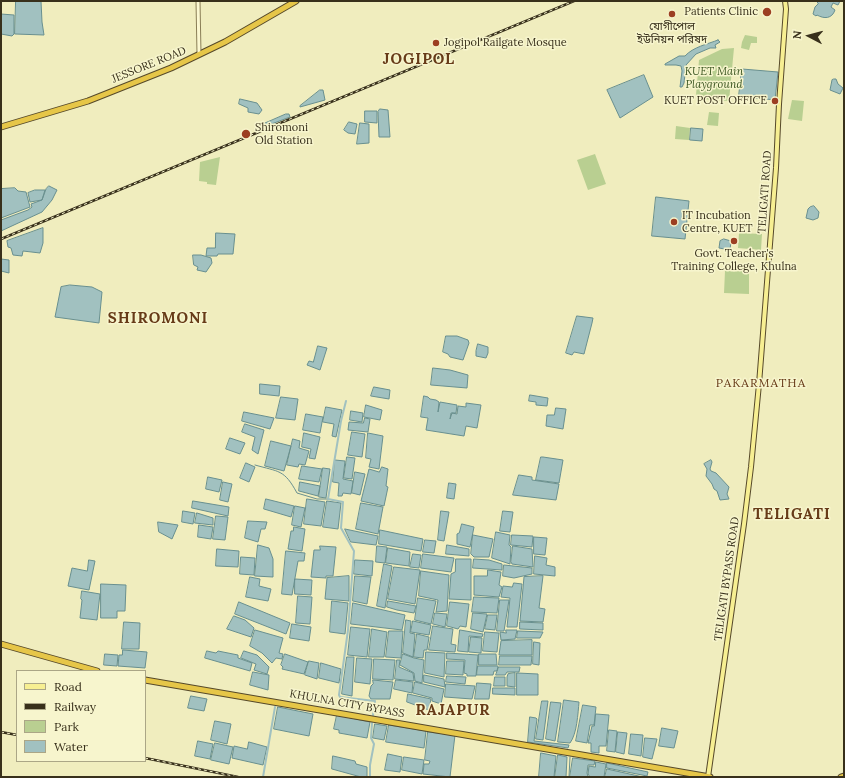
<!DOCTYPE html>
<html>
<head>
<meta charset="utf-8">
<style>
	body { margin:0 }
	#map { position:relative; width:845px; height:778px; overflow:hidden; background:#f0edbe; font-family:Lora,serif }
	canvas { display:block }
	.frame { position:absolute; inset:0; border:2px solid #38301b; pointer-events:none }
	.legend { position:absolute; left:16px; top:670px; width:130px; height:92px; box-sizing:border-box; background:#f7f5cd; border:1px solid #aba686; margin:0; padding:5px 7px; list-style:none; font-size:12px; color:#38301b }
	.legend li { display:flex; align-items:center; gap:8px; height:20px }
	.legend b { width:20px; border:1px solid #aba686 }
	.north { position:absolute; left:789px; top:16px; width:40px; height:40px; -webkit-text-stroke:3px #f7f5cd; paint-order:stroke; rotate:276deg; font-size:11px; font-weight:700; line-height:16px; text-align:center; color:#38301b }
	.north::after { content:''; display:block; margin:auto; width:14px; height:18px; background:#38301b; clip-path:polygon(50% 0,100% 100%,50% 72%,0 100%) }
</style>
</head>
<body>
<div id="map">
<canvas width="845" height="778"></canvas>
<div class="frame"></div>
<ul class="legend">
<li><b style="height:5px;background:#f7ef92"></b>Road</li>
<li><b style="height:5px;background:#38301b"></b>Railway</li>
<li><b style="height:11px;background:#b9cf91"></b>Park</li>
<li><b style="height:11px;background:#a1c1c0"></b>Water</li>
</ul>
<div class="north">N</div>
</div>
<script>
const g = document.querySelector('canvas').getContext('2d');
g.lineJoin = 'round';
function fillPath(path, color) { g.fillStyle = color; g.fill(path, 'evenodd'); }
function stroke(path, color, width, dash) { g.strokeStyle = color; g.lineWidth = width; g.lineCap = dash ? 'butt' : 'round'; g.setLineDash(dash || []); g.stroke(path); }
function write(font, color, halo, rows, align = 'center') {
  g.font = font + ' Lora,"Noto Sans Bengali",serif'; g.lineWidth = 3; g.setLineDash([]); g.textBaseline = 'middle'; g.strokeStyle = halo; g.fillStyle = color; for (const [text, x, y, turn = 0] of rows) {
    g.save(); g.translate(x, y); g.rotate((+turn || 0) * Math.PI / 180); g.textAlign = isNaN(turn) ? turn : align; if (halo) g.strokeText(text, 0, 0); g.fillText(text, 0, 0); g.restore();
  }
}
fillPath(new Path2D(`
	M 745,35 L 757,37 L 757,43 L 751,43 L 749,50 L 741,48 L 742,42 Z
	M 734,48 L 729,101 L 700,99 L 700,96 L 696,95 L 699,60 L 722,49 Z
	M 792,100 L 804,101 L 802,121 L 788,119 Z
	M 709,112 L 719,113 L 718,126 L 707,125 Z
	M 676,126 L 690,128 L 689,140 L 675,139 Z
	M 595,154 L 606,184 L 588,190 L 577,160 Z
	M 220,157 L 216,185 L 207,184 L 207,182 L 199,181 L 200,162 Z
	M 739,233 L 762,234 L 761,250 L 738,248 Z
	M 725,271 L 749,271 L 749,294 L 724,293 Z`), '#b9cf91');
const water = new Path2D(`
	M 16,1 L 41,1 L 42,22 L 44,35 L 15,34 Z
	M 817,1 L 840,1 L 838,5 L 833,3 L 831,7 L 835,10 C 832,19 824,19 817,15 L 816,16 L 813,14 L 815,7 L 818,4 Z
	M 1,14 L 14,15 L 14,34 L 12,36 L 1,34 Z
	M 718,40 L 720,42 L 715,45 L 716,48 L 710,48 L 696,54 L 686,65 L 684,83 L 682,87 L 680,87 L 682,71 L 681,66 L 676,65 L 665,65 L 665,64 L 679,56 L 685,56 C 693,47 708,44 718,40 Z
	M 742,69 L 778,72 L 775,100 L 739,96 Z
	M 644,75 L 653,97 L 620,118 L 607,90 Z
	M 834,79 L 836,79 L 838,84 L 843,88 L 840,94 L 830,90 L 832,80 Z
	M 320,90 L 323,90 L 325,100 L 300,107 L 300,106 Z
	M 240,99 L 257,103 L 262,110 L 259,114 L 248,112 L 248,108 L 239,104 Z
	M 380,109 L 388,110 L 390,137 L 379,137 L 378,112 Z
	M 365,111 L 377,111 L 377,123 L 365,122 Z
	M 286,114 L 289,114 L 290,117 L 261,128 L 259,126 Z
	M 349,122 L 357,124 L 355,134 L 348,133 L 344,130 Z
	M 360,123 L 369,124 L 369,143 L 357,144 Z
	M 691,128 L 703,129 L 702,141 L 690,140 Z
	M 49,186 L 57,190 L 52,200 L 42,212 L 1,231 L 1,220 L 28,210 L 32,207 L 31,204 L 42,200 L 46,189 Z
	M 15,188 L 18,191 L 26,192 L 30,207 L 1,218 L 1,189 Z
	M 35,190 L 45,190 L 42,200 L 30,202 L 28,193 Z
	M 656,197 L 689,201 L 685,239 L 652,236 Z
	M 814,206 L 819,212 L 818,218 L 813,220 L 806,218 L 808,209 L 810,207 Z
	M 43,228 L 43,243 L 40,253 L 23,251 L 22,256 L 13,255 L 11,248 L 8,247 L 7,241 Z
	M 216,233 L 235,234 L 233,254 L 218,254 L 217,256 L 206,256 L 207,248 L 215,248 Z
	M 724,239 L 731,241 L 730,250 L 719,248 L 720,241 Z
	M 193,255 L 201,255 L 211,258 L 212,263 L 206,272 L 197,270 L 198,267 L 194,265 Z
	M 1,259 L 9,260 L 9,273 L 1,271 Z
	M 70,285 L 92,287 L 102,292 L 99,323 L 55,317 L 61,287 Z
	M 577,316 L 593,318 L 592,323 L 584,354 L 574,352 L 572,355 L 566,353 Z
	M 446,336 L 457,336 L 468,340 L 469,343 L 463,360 L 450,357 L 448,354 L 443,352 Z
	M 478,344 L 488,347 L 488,353 L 486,358 L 476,356 L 476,351 Z
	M 318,346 L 327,348 L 320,370 L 307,365 L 309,361 L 313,362 Z
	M 433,368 L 450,370 L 468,375 L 467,388 L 431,385 Z
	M 260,384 L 280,386 L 279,396 L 260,394 Z
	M 374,387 L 390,390 L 389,399 L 371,396 Z
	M 530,395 L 548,398 L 547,406 L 536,405 L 536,402 L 529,401 Z
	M 424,396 L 428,397 L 430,399 L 436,400 L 439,402 L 438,412 L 440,402 L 457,405 L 456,413 L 451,413 L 450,419 L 452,413 L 457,414 L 458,406 L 466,407 L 466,403 L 481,405 L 477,428 L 466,426 L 464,436 L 426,430 L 428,418 L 421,417 Z
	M 281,397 L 298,399 L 295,420 L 276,418 Z
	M 366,405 L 382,410 L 380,420 L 364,417 Z
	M 326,407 L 342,410 L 336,437 L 332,436 L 334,424 L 323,422 Z
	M 556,408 L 566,409 L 563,429 L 546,426 L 547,415 L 554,415 Z
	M 351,411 L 363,413 L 362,422 L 350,420 Z
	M 244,412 L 274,418 L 270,429 L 242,421 Z
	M 306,414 L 323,417 L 320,433 L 303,430 Z
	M 365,418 L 370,419 L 368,432 L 348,430 L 349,422 L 363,423 Z
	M 245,424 L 264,430 L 258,454 L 252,450 L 255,437 L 242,432 Z
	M 352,432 L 365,434 L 362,457 L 348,455 Z
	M 304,433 L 320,437 L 315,459 L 309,458 L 311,449 L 302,447 Z
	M 368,433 L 383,436 L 379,469 L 369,467 L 371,459 L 366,458 Z
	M 230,438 L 245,443 L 240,454 L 226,449 Z
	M 293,439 L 300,441 L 299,448 L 309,451 L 305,465 L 299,464 L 298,467 L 287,465 Z
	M 271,441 L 291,446 L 284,471 L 265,466 Z
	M 347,457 L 355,458 L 352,479 L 344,478 Z
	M 541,457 L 543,457 L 563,460 L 559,483 L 536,480 Z
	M 335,460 L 345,461 L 343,479 L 353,481 L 351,494 L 343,493 L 342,496 L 338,496 L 339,483 L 333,482 Z
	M 711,460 L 712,462 L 710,469 L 711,471 L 716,473 L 729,487 L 727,494 L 729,499 L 720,500 L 717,491 L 714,489 L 712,484 L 706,476 L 707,469 L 704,464 Z
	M 246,463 L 255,467 L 249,482 L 240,478 Z
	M 302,466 L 322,469 L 319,482 L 299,479 Z
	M 382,467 L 388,469 L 386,486 L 388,487 L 384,506 L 361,501 L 369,469 L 379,472 Z
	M 323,468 L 330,469 L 326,498 L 319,497 Z
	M 355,472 L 365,474 L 360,495 L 352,493 Z
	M 519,475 L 532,477 L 532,480 L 559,484 L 556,500 L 513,495 Z
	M 208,477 L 222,480 L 219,492 L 206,489 Z
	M 223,482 L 232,484 L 228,502 L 220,500 Z
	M 300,482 L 320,486 L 318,496 L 299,491 Z
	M 449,483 L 456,484 L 454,499 L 447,498 Z
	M 266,499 L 294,506 L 291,517 L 264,509 Z
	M 307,499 L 325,502 L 321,526 L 304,524 Z
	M 193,501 L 229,507 L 228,516 L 192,508 Z
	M 327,501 L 341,503 L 338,529 L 323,527 Z
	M 361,503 L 383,507 L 378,534 L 356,529 Z
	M 295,506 L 305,508 L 301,527 L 292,525 Z
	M 183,511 L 195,513 L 193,524 L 182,522 Z
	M 441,511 L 449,512 L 444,541 L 438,540 Z
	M 503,511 L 513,512 L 510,532 L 500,531 Z
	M 197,513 L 213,518 L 213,525 L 195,523 Z
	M 216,516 L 228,517 L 225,540 L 213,539 Z
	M 248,521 L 267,522 L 265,529 L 261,529 L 258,542 L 245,538 Z
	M 158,522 L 178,525 L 172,539 L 159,532 Z
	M 462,524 L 474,527 L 470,547 L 457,544 L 457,534 L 459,533 Z
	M 199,525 L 213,527 L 211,539 L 198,537 Z
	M 294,527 L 305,529 L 302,551 L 288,549 L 291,531 L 293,531 Z
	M 345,529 L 378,536 L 376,545 L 351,542 Z
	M 380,530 L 423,539 L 421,551 L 379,544 Z
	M 496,532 L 510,535 L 509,545 L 511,547 L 510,564 L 492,558 Z
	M 473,535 L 493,539 L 489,557 L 474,557 L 471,554 Z
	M 512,535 L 533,536 L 532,547 L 511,545 Z
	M 534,537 L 547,538 L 545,555 L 534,554 Z
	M 425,540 L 436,541 L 434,553 L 423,552 Z
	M 258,545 L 269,548 L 273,559 L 273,577 L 255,576 Z
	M 447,545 L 469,549 L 469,556 L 446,554 Z
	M 320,546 L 336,547 L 333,576 L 326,576 L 326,578 L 311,577 L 314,550 L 320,550 Z
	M 377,546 L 387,547 L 385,563 L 376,562 Z
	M 513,546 L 532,549 L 533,567 L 512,564 L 511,562 Z
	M 388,548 L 410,552 L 409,566 L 386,563 Z
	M 217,549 L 239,551 L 238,567 L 216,566 Z
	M 286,551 L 305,553 L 304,561 L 298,561 L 292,595 L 282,594 Z
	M 413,554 L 421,555 L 419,568 L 410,567 Z
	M 423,554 L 454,558 L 451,572 L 421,568 Z
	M 535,556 L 547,558 L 546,565 L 555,567 L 555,576 L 534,574 Z
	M 241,557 L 255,558 L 254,575 L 240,574 Z
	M 456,559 L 471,559 L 471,600 L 449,599 L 451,574 L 455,572 Z
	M 474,559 L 489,560 L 502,564 L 502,570 L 473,568 Z
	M 89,560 L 95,561 L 89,590 L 68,586 L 72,568 L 87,571 Z
	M 355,560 L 373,561 L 372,576 L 354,574 Z
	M 384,564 L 392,566 L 385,608 L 377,606 Z
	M 504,565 L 532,568 L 532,574 L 514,578 L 503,576 Z
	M 394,567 L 420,570 L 415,604 L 388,599 Z
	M 488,570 L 501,572 L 499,585 L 502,587 L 499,597 L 474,595 L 474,576 L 487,576 Z
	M 421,571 L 449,575 L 447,611 L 436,612 L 438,600 L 419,596 Z
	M 349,576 L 349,601 L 325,599 L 327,578 Z
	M 355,576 L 371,577 L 367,604 L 353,601 Z
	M 543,576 L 539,608 L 545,609 L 543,622 L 520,621 L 524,577 Z
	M 250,577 L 260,579 L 259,586 L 271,589 L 268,601 L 246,597 Z
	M 295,579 L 312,580 L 311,595 L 295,594 Z
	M 514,583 L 522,584 L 517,627 L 507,627 L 510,598 L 501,597 L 503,586 L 512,587 Z
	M 101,584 L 126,585 L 125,611 L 117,611 L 117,618 L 101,618 Z
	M 82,591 L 100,594 L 97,620 L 80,618 L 82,600 L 81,599 Z
	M 298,596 L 312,597 L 310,624 L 296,623 Z
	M 474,597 L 499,598 L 497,613 L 472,612 Z
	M 418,598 L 436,601 L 431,624 L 415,620 Z
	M 500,600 L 509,600 L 504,631 L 497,631 Z
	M 332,601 L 348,603 L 345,634 L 330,632 Z
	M 388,601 L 416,606 L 414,613 L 397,610 L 387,607 Z
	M 239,602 L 290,623 L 286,634 L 235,614 Z
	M 450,602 L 469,604 L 466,627 L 460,626 L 458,629 L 447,626 Z
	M 353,603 L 405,615 L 402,630 L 351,624 Z
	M 435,613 L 447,614 L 445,627 L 433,624 Z
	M 473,613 L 487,614 L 483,632 L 471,629 Z
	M 488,615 L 497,615 L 495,630 L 485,629 Z
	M 234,616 L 245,620 L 254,628 L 251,637 L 227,629 Z
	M 406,620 L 411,621 L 410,633 L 415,634 L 413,657 L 403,653 Z
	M 413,621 L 431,625 L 429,635 L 411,632 Z
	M 124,622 L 140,623 L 139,649 L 122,649 Z
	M 520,622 L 543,623 L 543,630 L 520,629 Z
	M 292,624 L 311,627 L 309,641 L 290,638 Z
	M 433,626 L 453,629 L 451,644 L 456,645 L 455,652 L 429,650 Z
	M 351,627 L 370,629 L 367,657 L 348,655 Z
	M 372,629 L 387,632 L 384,657 L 369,657 Z
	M 255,630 L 283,638 L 279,653 L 283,654 L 282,659 L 276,658 L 272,663 L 262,653 L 250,646 Z
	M 460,630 L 483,634 L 482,637 L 469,636 L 468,652 L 458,651 Z
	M 506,630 L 517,630 L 515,639 L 501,640 L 500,632 L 506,633 Z
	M 389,631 L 403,631 L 401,658 L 386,657 Z
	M 518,631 L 543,632 L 540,638 L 517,638 Z
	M 485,632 L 499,633 L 497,652 L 483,651 Z
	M 417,634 L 429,637 L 427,650 L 424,650 L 423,658 L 414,657 Z
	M 471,637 L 482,638 L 481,653 L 469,652 Z
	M 532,640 L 532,655 L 499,655 L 501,641 Z
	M 534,642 L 540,643 L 539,665 L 533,664 Z
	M 123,650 L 147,652 L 145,668 L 118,666 L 119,655 L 122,655 Z
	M 207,651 L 216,653 L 218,651 L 238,655 L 238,658 L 252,663 L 250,671 L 205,658 Z
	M 244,651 L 257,655 L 269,667 L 267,674 L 254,670 L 256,664 L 241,658 Z
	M 426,652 L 445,653 L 444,677 L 425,673 Z
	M 447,653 L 478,655 L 476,676 L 467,676 L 467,674 L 464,673 L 465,660 L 447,659 Z
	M 105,654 L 118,655 L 117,666 L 104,665 Z
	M 285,654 L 308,662 L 304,674 L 282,669 L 283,667 L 281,665 Z
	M 403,654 L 414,658 L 424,660 L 422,683 L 415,681 L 414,673 L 400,665 Z
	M 479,654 L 496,654 L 497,665 L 479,665 Z
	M 500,656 L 532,656 L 531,665 L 499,665 Z
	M 347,657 L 354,657 L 352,696 L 342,694 Z
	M 357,658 L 372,659 L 370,684 L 355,682 Z
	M 374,659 L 395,660 L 393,680 L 373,679 Z
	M 397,660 L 400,660 L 399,667 L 413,673 L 414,681 L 395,679 Z
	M 309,661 L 319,663 L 317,679 L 305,675 Z
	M 447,661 L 464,661 L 463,675 L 446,674 Z
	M 321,663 L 341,669 L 339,683 L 319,678 Z
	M 478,666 L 498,666 L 497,671 L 494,671 L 493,675 L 477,675 Z
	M 499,667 L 520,667 L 519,672 L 507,672 L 505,675 L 496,675 Z
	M 253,672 L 269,675 L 268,690 L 250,685 Z
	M 515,673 L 515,687 L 507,686 L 507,677 L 508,674 Z
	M 517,673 L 538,674 L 538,695 L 517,695 Z
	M 424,675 L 444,679 L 445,687 L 424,682 Z
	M 447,676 L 466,677 L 465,684 L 446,682 Z
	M 495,677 L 505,677 L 505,686 L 494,686 Z
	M 373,680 L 393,682 L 390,699 L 371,699 L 369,696 L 371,686 L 373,684 Z
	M 396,680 L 413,682 L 412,693 L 394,689 Z
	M 415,682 L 444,689 L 441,704 L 432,701 L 432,698 L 413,693 Z
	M 477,683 L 491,684 L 489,699 L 475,699 Z
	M 446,684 L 475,686 L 472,699 L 445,697 Z
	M 493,688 L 515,688 L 515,695 L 493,694 Z
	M 408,694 L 431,699 L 429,710 L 407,702 Z
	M 191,696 L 207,699 L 204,711 L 188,708 Z
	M 564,700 L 579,702 C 578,713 577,734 570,743 L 558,742 Z
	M 542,701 L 548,701 L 543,740 L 536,739 Z
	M 551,702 L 561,703 L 555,741 L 546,739 Z
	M 583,705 L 596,707 L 594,725 L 590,725 L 587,743 L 576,741 Z
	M 278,707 L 313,714 L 309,736 L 274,729 Z
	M 596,714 L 609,715 L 606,746 L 599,746 L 599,753 L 591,752 L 591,743 L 588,743 L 592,726 L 594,726 Z
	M 337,715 L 370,722 L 367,738 L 339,733 L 339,730 L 334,729 Z
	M 530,717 L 536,718 L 537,719 L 534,741 L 569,745 L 568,748 L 528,742 Z
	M 215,721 L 231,724 L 227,744 L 211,740 Z
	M 375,724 L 387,726 L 384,740 L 373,738 Z
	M 389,725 L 426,731 L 424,748 L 386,742 Z
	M 662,728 L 678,731 L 674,748 L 659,746 Z
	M 609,730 L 617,731 L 615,752 L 607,751 Z
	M 428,732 L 455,735 L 450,777 L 423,774 L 424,764 L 429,764 L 430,761 L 425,760 Z
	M 618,732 L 627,733 L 624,754 L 616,752 Z
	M 631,734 L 643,735 L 641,756 L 629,754 Z
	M 645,738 L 657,739 L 652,759 L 643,757 Z
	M 198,741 L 213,744 L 210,759 L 195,756 Z
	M 249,742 L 267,747 L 263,765 L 232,758 L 234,746 L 247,749 Z
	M 215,743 L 233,747 L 229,764 L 211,760 Z
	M 541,753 L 556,756 L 554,777 L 539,777 Z
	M 388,754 L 402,757 L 400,772 L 385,770 Z
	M 558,755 L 567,757 L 566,777 L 555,777 Z
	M 333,756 L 355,761 L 356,764 L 367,767 L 367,777 L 361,777 L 332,769 Z
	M 404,757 L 424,760 L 422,774 L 402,770 Z
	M 573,758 L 595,761 L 594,765 L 588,765 L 587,773 L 588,777 L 570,777 Z
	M 596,762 L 606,764 L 604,777 L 590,777 L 588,774 L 589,766 L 595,767 Z
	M 607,763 L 648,772 L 647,776 L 607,768 Z
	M 607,769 L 643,777 L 605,777 Z`);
fillPath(water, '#a1c1c0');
stroke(water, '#688f8f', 1);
stroke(new Path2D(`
	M 255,465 C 279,472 284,469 297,493 L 317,499 L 328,499
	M 569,777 L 570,757`), '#688f8f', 1);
stroke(new Path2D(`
	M 346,401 L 341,421 L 328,499 L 343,502 L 341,528 L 354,551 L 348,630 L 339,695 L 340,697 L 375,701 L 373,715
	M 263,777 L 275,707
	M 370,777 L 370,765 L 374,744 L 371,738 L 372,723`), '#a1c1c0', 2);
const minor = new Path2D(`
	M 198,1 L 199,54`);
const major = new Path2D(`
	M 708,777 L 744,524 L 751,467 L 759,384 L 776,168 L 779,104 L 786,9 L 785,1`);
const highway = new Path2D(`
	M 1,127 L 88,101 L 171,68 L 225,42 L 296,1
	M 1,644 L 97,671
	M 145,680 L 710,777
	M 841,777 L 844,776`);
stroke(minor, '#897d55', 5);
stroke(major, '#56492a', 6);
stroke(highway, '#56492a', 7);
stroke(minor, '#fbf8d1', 3);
stroke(major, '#f7ef92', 4);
stroke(highway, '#e6c648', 5);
const rail = new Path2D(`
	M 1,239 L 574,1
	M 1,732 L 17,735
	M 145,758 L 238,777`);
stroke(rail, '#38301b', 2.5);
stroke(rail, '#f7f5cd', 1, [3]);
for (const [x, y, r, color] of [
	[767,12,5,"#9c3f22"],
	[672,14,4,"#9c3f22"],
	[436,43,4,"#9c3f22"],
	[775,101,4,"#9c3f22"],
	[246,134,5,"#9c3f22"],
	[674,222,4,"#9c3f22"],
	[734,241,4,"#9c3f22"]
]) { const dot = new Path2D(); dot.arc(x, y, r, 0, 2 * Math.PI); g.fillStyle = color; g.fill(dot); stroke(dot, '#f7f5cd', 1.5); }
write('11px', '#38301b', '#f7f5cd', [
	["Patients Clinic",758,12,"right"],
	["যোগীপোল",672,27,"center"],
	["ইউনিয়ন পরিষদ",672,40,"center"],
	["Jogipol Railgate Mosque",444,43],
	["KUET POST OFFICE",767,101,"right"],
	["Shiromoni",255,128],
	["Old Station",255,141],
	["IT Incubation",682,216],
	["Centre, KUET",682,229],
	["Govt. Teacher's",734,254,"center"],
	["Training College, Khulna",734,267,"center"]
], 'left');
write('11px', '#38301b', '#f7f5cd', [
	["JESSORE ROAD",149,65,-22],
	["TELIGATI ROAD",765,192,-86],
	["TELIGATI BYPASS ROAD",727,579,-82],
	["KHULNA CITY BYPASS",347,704,10]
]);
write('italic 11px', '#3b5520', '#f7f5cd', [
	["KUET Main",714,72],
	["Playground",714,85]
]);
g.letterSpacing = '1px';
write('12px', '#673b18', '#f7f5cd', [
	["PAKARMATHA",761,384]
]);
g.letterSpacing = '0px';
g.letterSpacing = '1px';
write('bold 15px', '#673b18', '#f7f5cd', [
	["JOGIPOL",419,60],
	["SHIROMONI",158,319],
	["TELIGATI",792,515],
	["RAJAPUR",453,711]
]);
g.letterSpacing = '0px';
</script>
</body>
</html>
